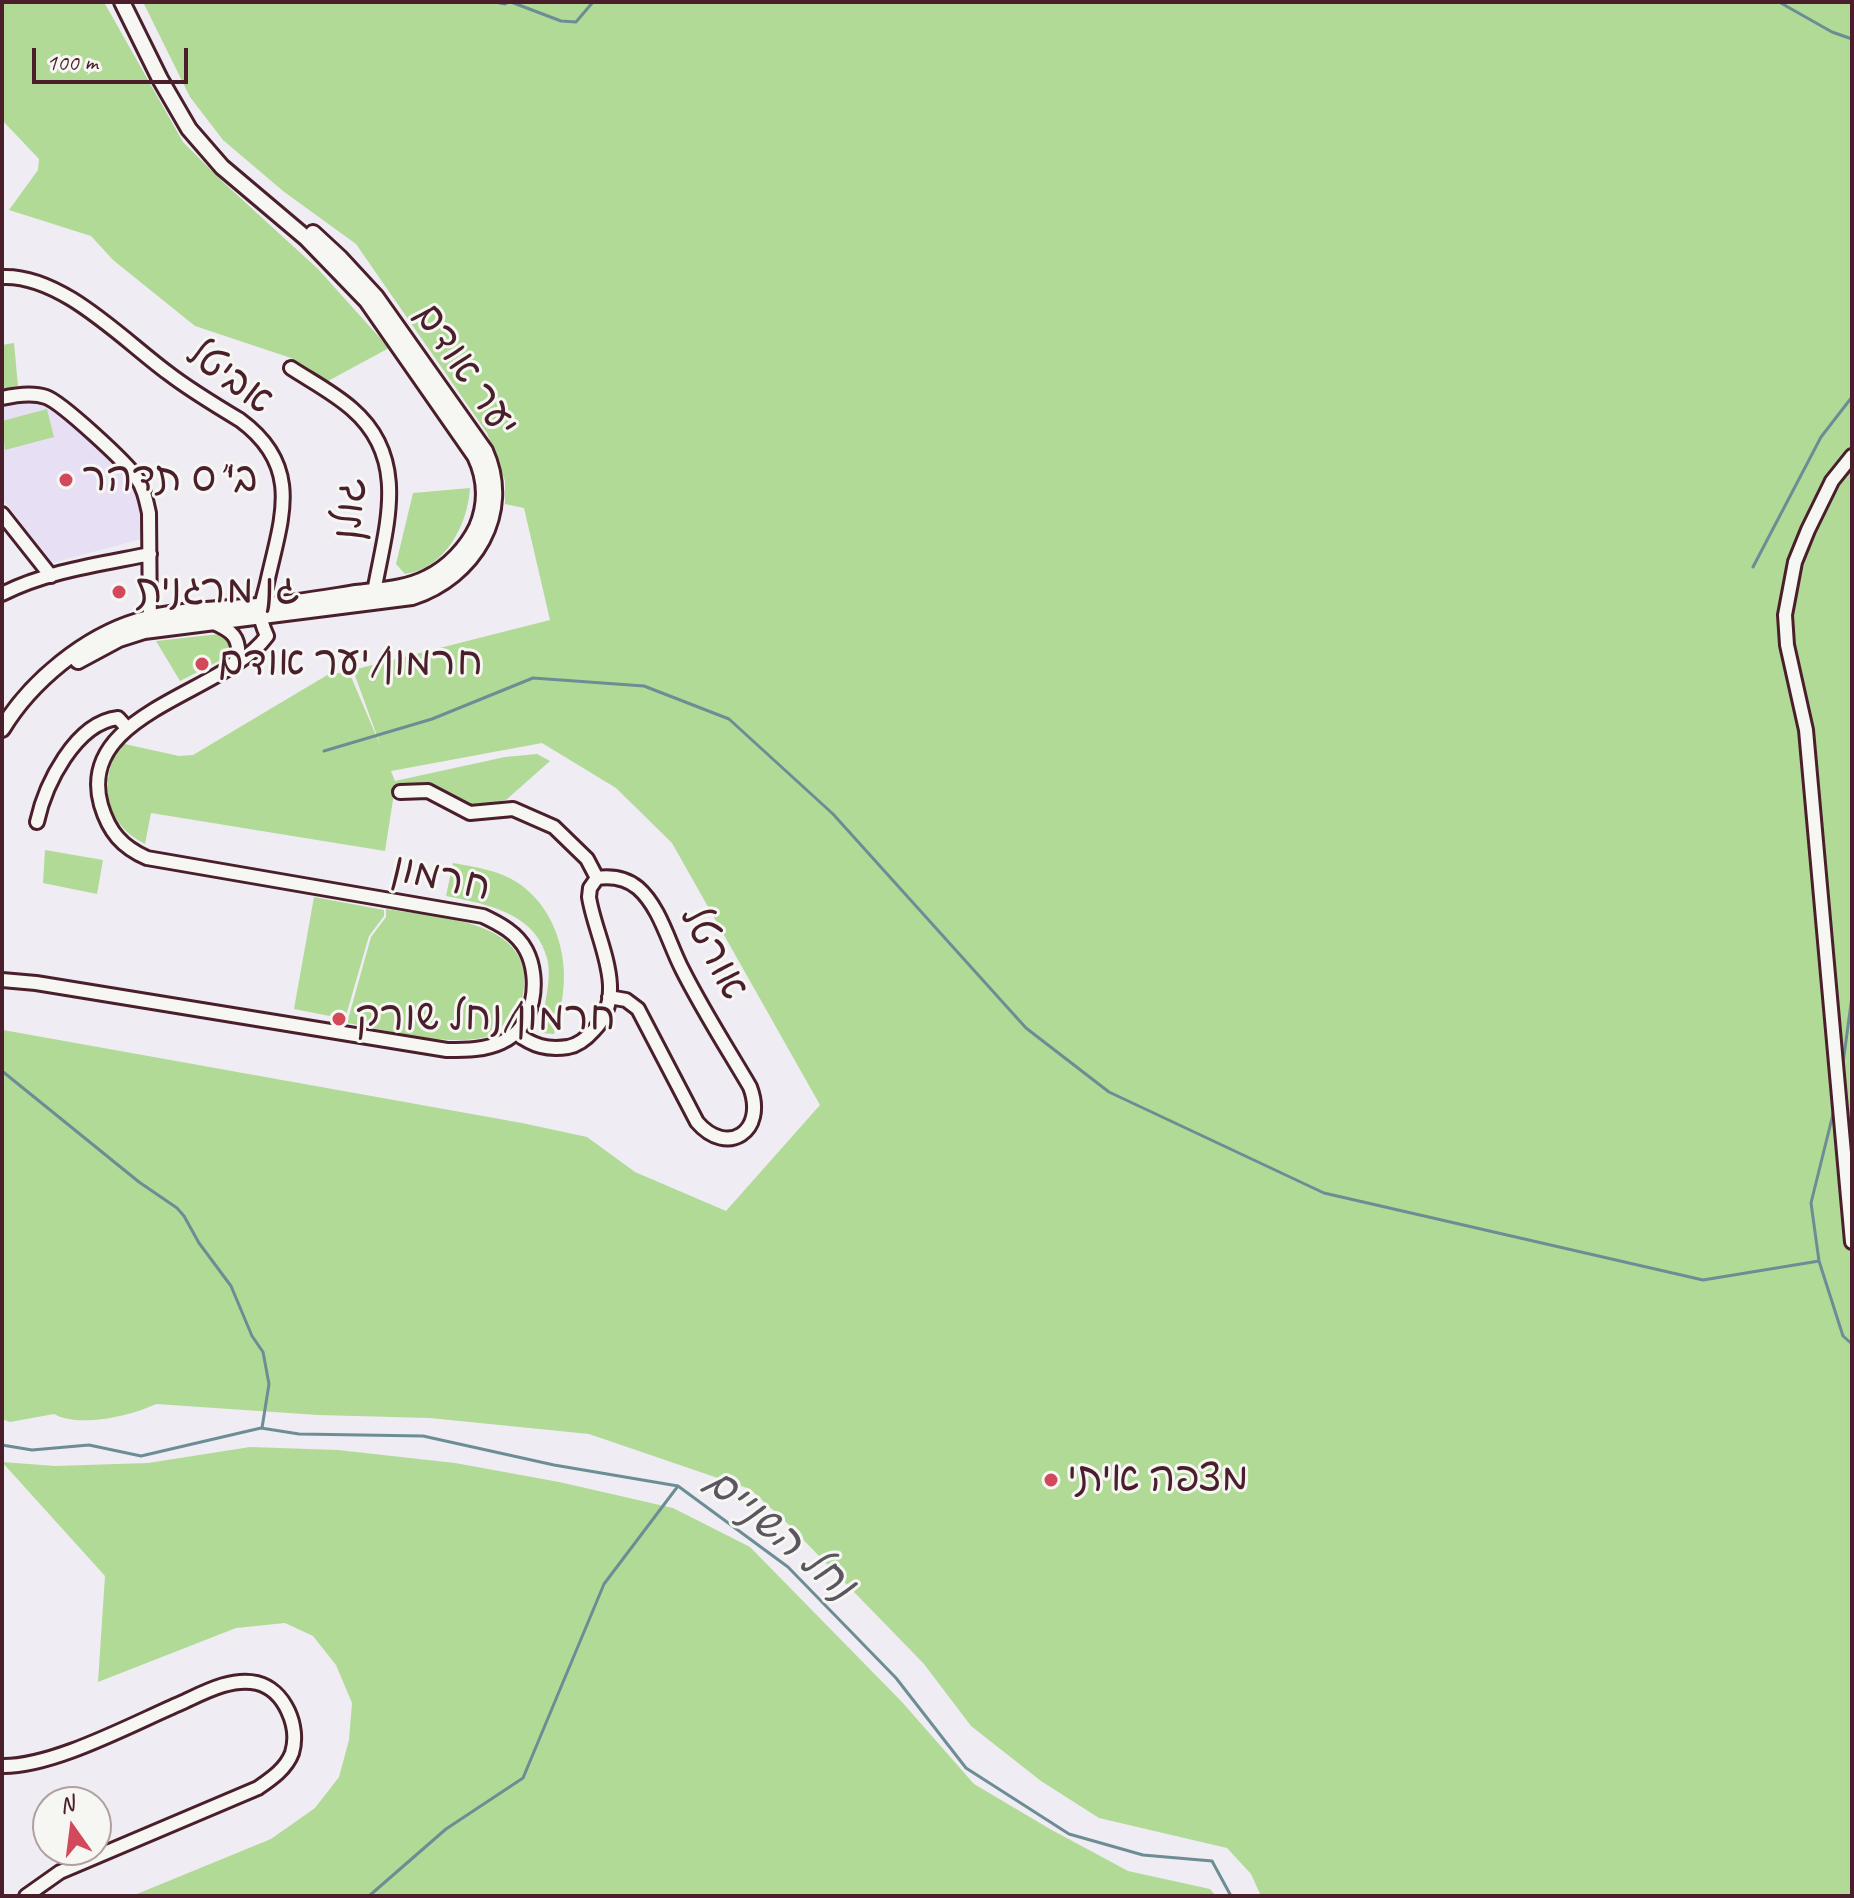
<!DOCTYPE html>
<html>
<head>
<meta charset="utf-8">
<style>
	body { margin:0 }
	#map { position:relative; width:1854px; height:1898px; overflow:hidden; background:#efecf3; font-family:Caveat,sans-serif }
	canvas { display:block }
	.frame { position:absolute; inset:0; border:4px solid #4a1f2b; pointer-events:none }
	.north { position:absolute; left:32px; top:1786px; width:80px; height:80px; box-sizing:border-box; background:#f6f6f2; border:2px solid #b1a0a2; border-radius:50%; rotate:346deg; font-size:22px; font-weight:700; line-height:32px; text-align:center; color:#4a1f2b }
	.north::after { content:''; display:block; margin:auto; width:28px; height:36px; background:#d1495b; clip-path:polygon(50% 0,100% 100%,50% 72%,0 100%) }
	.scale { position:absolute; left:32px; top:48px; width:156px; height:36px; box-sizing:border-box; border:4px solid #4a1f2b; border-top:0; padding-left:10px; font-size:24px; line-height:28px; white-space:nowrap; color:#4a1f2b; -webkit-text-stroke:6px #f6f6f2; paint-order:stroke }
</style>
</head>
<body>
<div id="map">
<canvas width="1854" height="1898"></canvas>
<div class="frame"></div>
<div class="north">N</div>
<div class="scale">100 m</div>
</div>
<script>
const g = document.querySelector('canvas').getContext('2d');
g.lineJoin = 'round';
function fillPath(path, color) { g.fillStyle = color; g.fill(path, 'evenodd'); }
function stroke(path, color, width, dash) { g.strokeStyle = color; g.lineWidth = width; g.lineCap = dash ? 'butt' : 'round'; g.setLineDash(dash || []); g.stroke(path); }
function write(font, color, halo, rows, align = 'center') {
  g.font = font + ' Caveat,"Playpen Sans Hebrew",sans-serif'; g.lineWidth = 6; g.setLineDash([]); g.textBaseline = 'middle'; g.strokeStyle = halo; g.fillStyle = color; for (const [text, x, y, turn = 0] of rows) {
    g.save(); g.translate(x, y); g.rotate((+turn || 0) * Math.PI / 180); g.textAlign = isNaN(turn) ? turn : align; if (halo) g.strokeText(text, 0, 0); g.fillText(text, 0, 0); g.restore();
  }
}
fillPath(new Path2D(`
	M 30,402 L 51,407 L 123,471 L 136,489 L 145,521 L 145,535 L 141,539 L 52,563 L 2,498 L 2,408 Z`), '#e7e0f4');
fillPath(new Path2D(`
	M 2,2 L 104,2 L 183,142 L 223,182 L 318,269 L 389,348 L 328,381 L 291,358 L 195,326 L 113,260 L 91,236 L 9,210 L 38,170 L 39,159 L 2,120 Z
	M 143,2 L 1852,2 L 1852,1896 L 1261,1896 L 1251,1874 L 1227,1848 L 1099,1818 L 1041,1781 L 971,1726 L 924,1664 L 786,1522 L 750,1489 L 589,1434 L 430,1418 L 318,1415 L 156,1404 C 131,1416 79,1428 54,1414 L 10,1422 L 2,1419 L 3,1030 L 522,1123 L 587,1137 L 635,1172 L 726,1211 L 820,1105 L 672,843 L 616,788 L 542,743 L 391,771 L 395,781 L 505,757 L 537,754 L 550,761 L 506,800 L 483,804 L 470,804 L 425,782 L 395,787 L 385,851 L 151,813 L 145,844 C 103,823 99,781 120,743 L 179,756 L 193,755 L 329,674 L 349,672 L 381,747 L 353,670 L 550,620 L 524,508 L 505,504 L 505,481 L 487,433 L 356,244 L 283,191 L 223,140 L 190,97 Z
	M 14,343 L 18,386 L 2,389 L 2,345 Z
	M 47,409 L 54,437 L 5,450 L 2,421 Z
	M 470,488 C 468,524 445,569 405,574 L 396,564 L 413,493 Z
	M 220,634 L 227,637 L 230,644 L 223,659 L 180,681 L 156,641 Z
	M 45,850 L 103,860 L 97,894 L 43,883 Z
	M 453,863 C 475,867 499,870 518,883 C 553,906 568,952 563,992 C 562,1006 557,1020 554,1034 L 541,1033 C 542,1009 553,981 547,958 C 535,912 485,904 446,896 Z
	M 314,897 L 384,910 L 384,916 L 369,936 L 345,1019 L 294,1009 Z
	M 386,909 C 439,918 542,919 522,1000 C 517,1020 506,1032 486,1037 C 445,1047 388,1030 347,1023 L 371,937 L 386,917 Z
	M 250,1447 L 338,1450 L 455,1463 L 559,1482 L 673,1508 L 750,1547 L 902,1702 L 974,1784 L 1050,1829 L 1128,1871 L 1210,1889 L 1216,1896 L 132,1896 L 271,1839 L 315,1808 L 339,1777 L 349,1740 L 352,1703 L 336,1665 L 313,1636 L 285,1623 L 236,1628 L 98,1682 L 105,1576 L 2,1462 L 55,1466 L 148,1463 Z`), '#b1da97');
stroke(new Path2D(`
	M 495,2 L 505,4 L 508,2
	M 511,2 L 561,21 L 576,22 L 593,2
	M 1779,2 L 1832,32 L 1852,39
	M 1753,567 L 1821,437 L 1852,397
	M 324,751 L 432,719 L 533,678 L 644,686 L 729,719 L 833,814 L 1026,1028 L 1109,1092 L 1324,1193 L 1703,1280 L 1819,1261
	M 2,1071 L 139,1182 L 177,1208 L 184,1216 L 199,1243 L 231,1286 L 252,1336 L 263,1352 L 269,1384 L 262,1428
	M 1842,1071 L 1852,996
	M 1835,1106 L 1811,1203 L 1819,1261 L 1843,1336 L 1852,1344
	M 2,1445 L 32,1450 L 89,1445 L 141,1456 L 261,1428 L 299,1434 L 423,1436 L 554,1465 L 678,1486 L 788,1567 L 896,1678 L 966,1768 L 1069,1834 L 1143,1855 L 1212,1861 L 1231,1896
	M 369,1896 L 446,1829 L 523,1778 L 604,1584 L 678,1486`), '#6d8d95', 3);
const minor = new Path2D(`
	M 2,277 C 61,274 122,339 168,373 C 190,390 215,405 240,420 C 304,467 281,519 267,583 C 261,608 256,612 267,636 C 225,694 75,712 101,805 C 109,832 122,847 147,858 L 483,916 C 500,924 517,933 526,950 C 541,978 535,1028 502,1042 C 485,1050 466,1050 447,1050 L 36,983 L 2,980
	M 291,368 C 311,381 334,393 352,409 C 412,461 384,531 373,598
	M 2,398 C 15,395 32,392 46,397 C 61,402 126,462 136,477 C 144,488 146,500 149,513 L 150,627
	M 1852,456 L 1832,481 L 1808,530 L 1795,562 L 1785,615 L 1787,645 L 1806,730 L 1852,1242
	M 2,514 L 51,576
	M 2,594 C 47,571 101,564 150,554
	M 214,623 C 232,631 240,637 238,658 L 231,667
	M 400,792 L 428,791 L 470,813 L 513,809 L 554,827 L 587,859 L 597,878
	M 37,822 C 45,785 75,723 118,718 L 127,728
	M 597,878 C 612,876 626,878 638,888 C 660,907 669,944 682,969 C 702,1009 727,1048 750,1087 C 767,1132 727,1157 697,1122 L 638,1009 L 626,1000 L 609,997
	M 516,1033 C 533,1046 547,1050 568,1047 C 579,1045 587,1038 594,1030 C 630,993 595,938 589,897 L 590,888 L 597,878
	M 2,1766 C 53,1767 132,1724 181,1703 C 203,1693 231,1677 257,1683 C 285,1690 300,1727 292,1753 C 286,1769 271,1779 258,1788 L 60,1872 L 26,1896`);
const tertiary = new Path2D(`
	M 78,661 L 119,639 L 144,631 L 412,597 C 474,577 513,513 485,451 L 376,297 L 340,258 L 313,233
	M 2,729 C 31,681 85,637 138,621 C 174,610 221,609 259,606 C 291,604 324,598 356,593 C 379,590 406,589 427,578 C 448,568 467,548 477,527 C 487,503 486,479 475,456 L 367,301 L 306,238 L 222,167 L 189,129 L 160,79 L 122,2`);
stroke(minor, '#4a1f2b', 18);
stroke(tertiary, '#4a1f2b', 20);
stroke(minor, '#f6f6f2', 12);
stroke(tertiary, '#f6f6f2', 14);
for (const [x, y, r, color] of [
	[66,480,8,"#d1495b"],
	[119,592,8,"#d1495b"],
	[202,664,8,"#d1495b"],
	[339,1019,8,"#d1495b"],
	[1051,1480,8,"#d1495b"]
]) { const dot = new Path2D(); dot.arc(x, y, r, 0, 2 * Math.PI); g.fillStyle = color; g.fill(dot); stroke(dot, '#f6f6f2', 3); }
write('40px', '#4a1f2b', '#f6f6f2', [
	["יער אודם",465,371,56],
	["אביטל",229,378,36],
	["גולן",351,509,-86],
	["חרמון",441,879,12],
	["אורטל",713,953,62]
]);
write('40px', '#4a1f2b', '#f6f6f2', [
	["בי\"ס תדהר",82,480],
	["גן מרגנית",135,592],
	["חרמון/יער אודם",218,664],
	["חרמון/נחל שורק",355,1019],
	["מצפה איתי",1067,1480]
], 'left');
write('italic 42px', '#5b5660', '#f6f6f2', [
	["נחל השניים",779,1535,40]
]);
</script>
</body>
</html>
